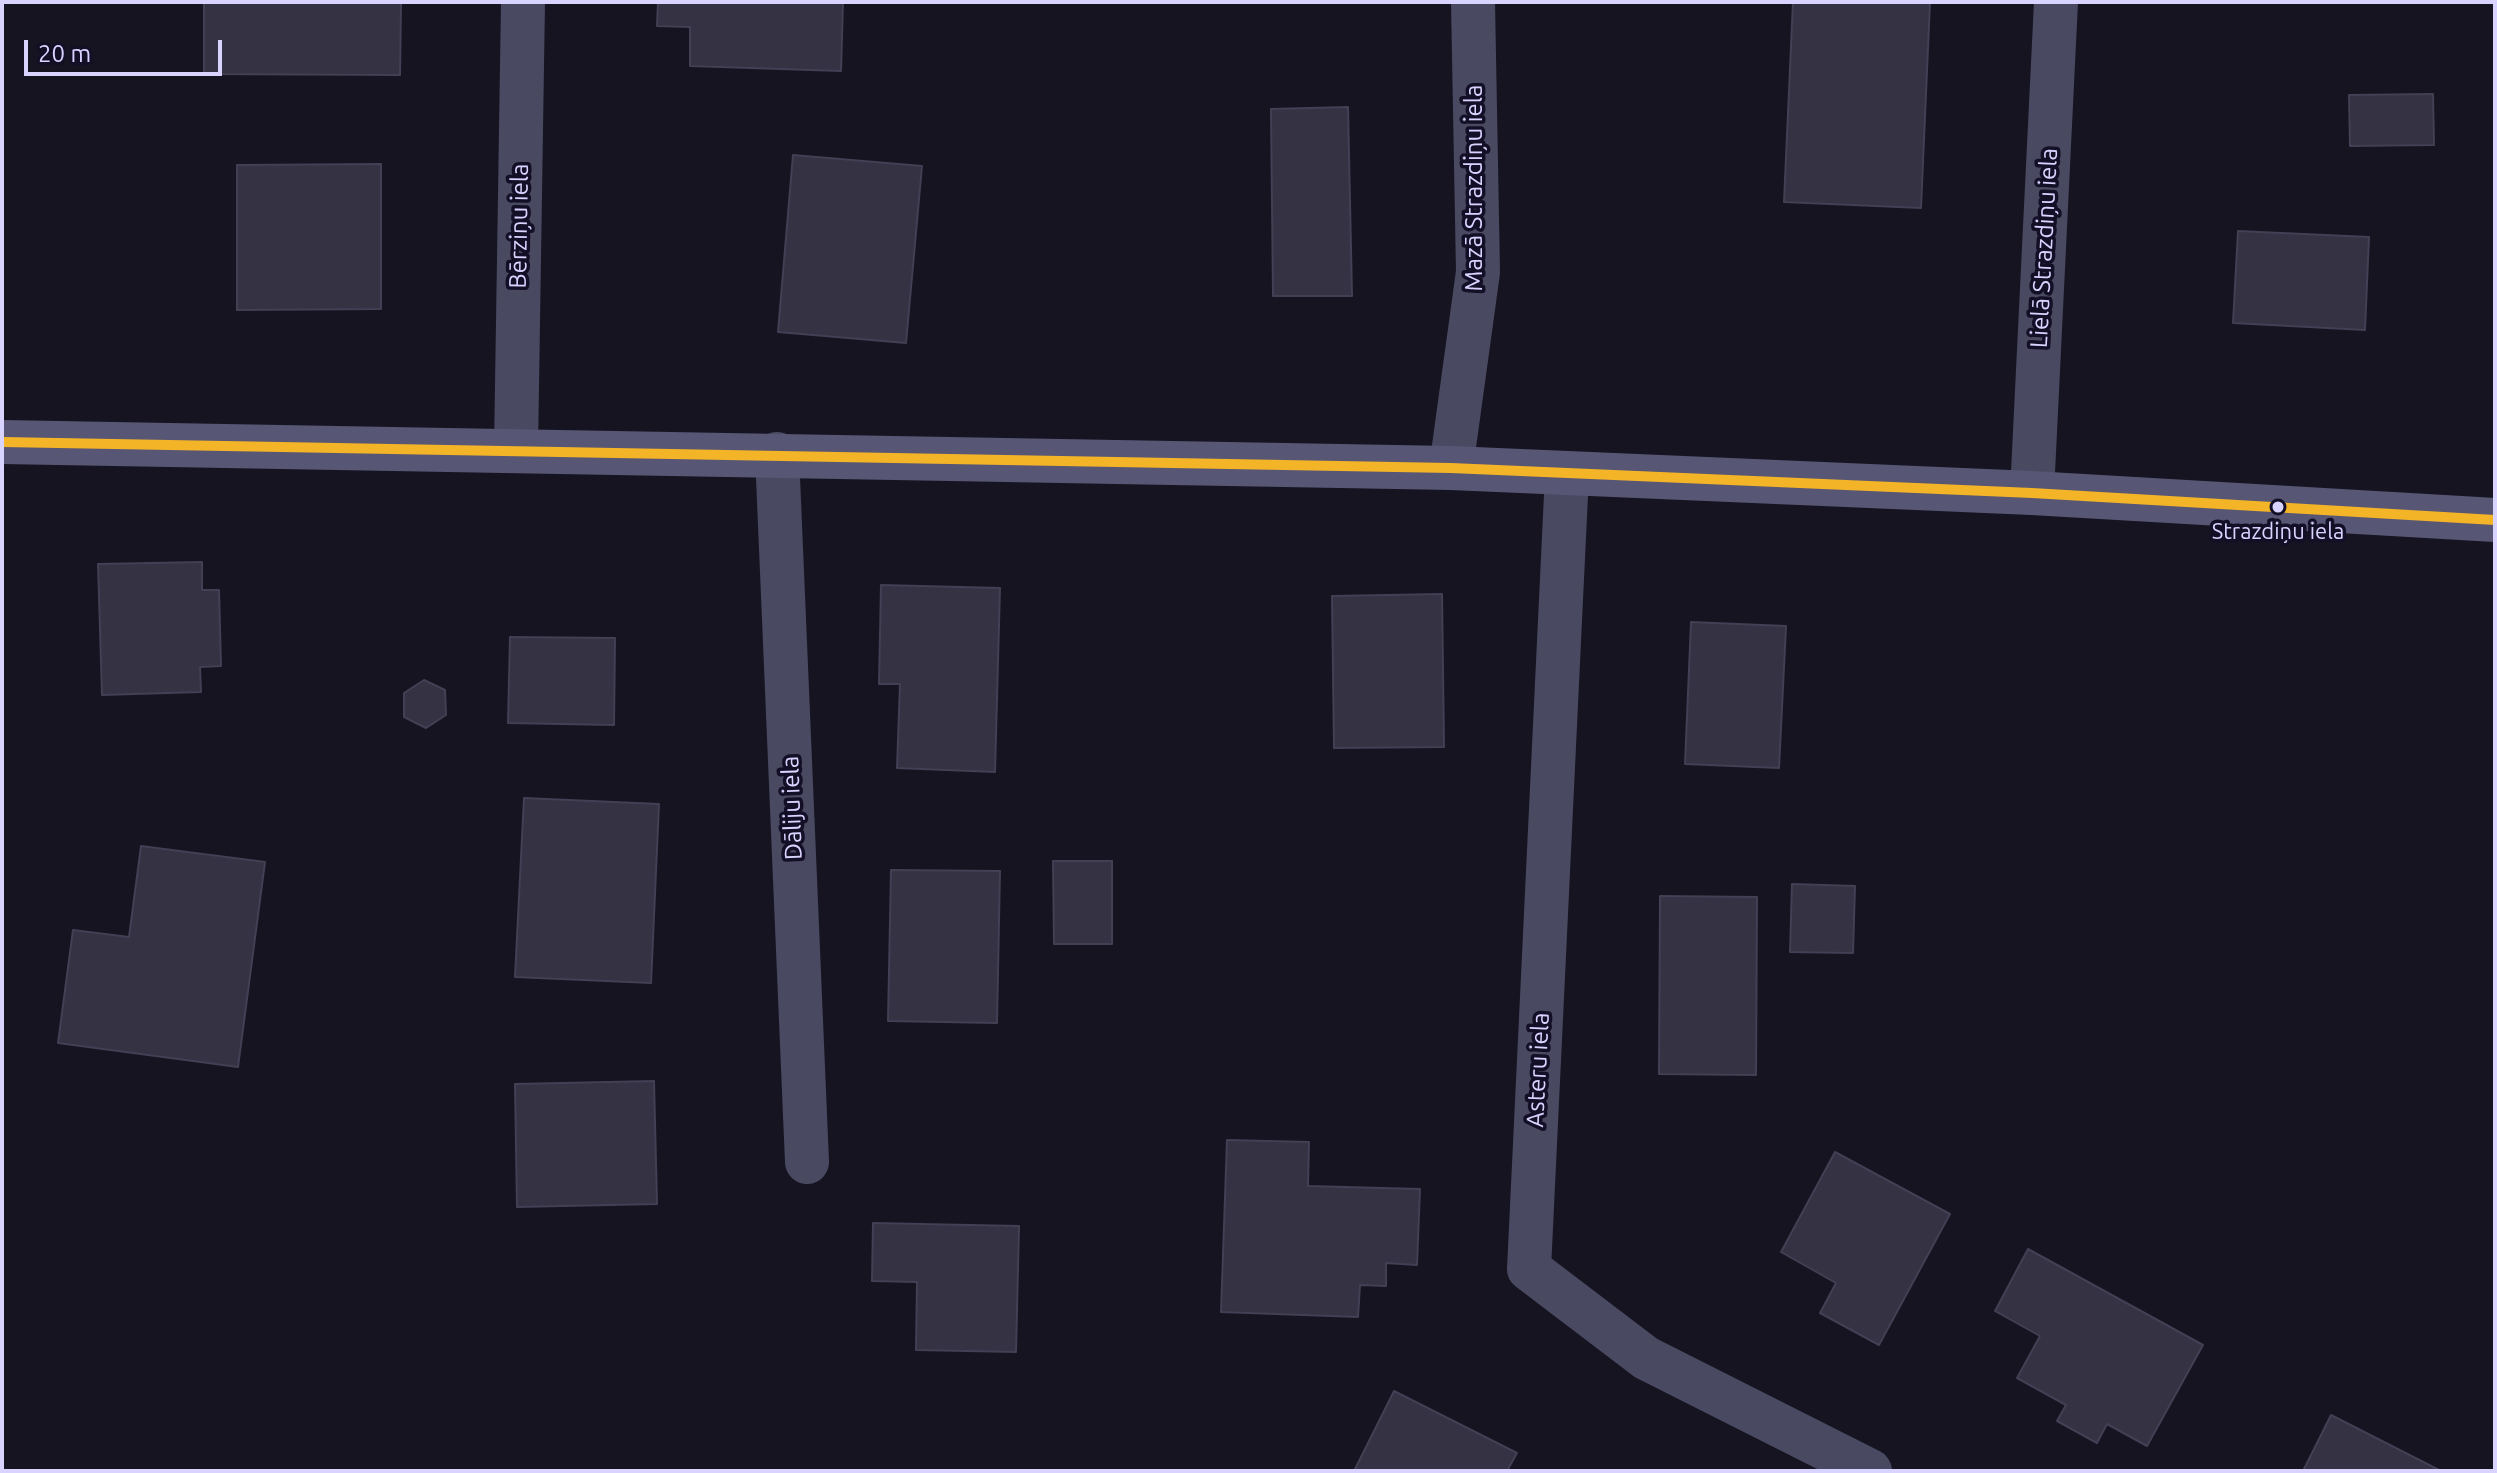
<!DOCTYPE html>
<html>
<head>
<meta charset="utf-8">
<style>
	body { margin:0 }
	#map { position:relative; width:2497px; height:1473px; overflow:hidden; background:#161421; font-family:Ubuntu,sans-serif }
	canvas { display:block }
	.frame { position:absolute; inset:0; border:4px solid #d9d4ff; pointer-events:none }
	.scale { position:absolute; left:24px; top:40px; width:198px; height:36px; box-sizing:border-box; border:4px solid #d9d4ff; border-top:0; padding-left:10px; font-size:24px; line-height:28px; white-space:nowrap; color:#d9d4ff; -webkit-text-stroke:6px #130f26; paint-order:stroke }
</style>
</head>
<body>
<div id="map">
<canvas width="2497" height="1473"></canvas>
<div class="frame"></div>
<div class="scale">20 m</div>
</div>
<script>
const g = document.querySelector('canvas').getContext('2d');
g.lineJoin = 'round';
function fillPath(path, color) { g.fillStyle = color; g.fill(path, 'evenodd'); }
function stroke(path, color, width, dash) { g.strokeStyle = color; g.lineWidth = width; g.lineCap = dash ? 'butt' : 'round'; g.setLineDash(dash || []); g.stroke(path); }
function write(font, color, halo, rows, align = 'center') {
  g.font = font + ' Ubuntu,sans-serif'; g.lineWidth = 7; g.setLineDash([]); g.textBaseline = 'middle'; g.strokeStyle = halo; g.fillStyle = color; for (const [text, x, y, turn = 0] of rows) {
    g.save(); g.translate(x, y); g.rotate((+turn || 0) * Math.PI / 180); g.textAlign = isNaN(turn) ? turn : align; if (halo) g.strokeText(text, 0, 0); g.fillText(text, 0, 0); g.restore();
  }
}
const building = new Path2D(`
	M 204,2 L 401,2 L 400,75 L 204,74 Z
	M 658,2 L 843,2 L 841,71 L 690,66 L 690,27 L 657,26 Z
	M 1793,2 L 1930,2 L 1921,208 L 1784,202 Z
	M 2433,94 L 2434,145 L 2350,146 L 2349,95 Z
	M 1348,107 L 1352,296 L 1273,296 L 1271,109 Z
	M 793,155 L 922,166 L 906,343 L 778,332 Z
	M 381,164 L 381,309 L 237,310 L 237,165 Z
	M 2238,231 L 2369,237 L 2365,330 L 2233,323 Z
	M 202,562 L 202,590 L 219,590 L 221,666 L 200,667 L 201,692 L 102,695 L 98,564 Z
	M 881,585 L 1000,588 L 995,772 L 897,768 L 900,684 L 879,684 Z
	M 1442,594 L 1444,747 L 1334,748 L 1332,596 Z
	M 1691,622 L 1786,626 L 1779,768 L 1685,764 Z
	M 510,637 L 615,638 L 614,725 L 508,723 Z
	M 424,680 L 445,690 L 446,715 L 426,728 L 404,717 L 404,693 Z
	M 524,798 L 659,804 L 651,983 L 515,977 Z
	M 141,846 L 265,862 L 238,1067 L 58,1043 L 73,930 L 129,937 Z
	M 1053,861 L 1112,861 L 1112,944 L 1054,944 Z
	M 891,870 L 1000,871 L 997,1023 L 888,1021 Z
	M 1792,884 L 1855,886 L 1853,953 L 1790,952 Z
	M 1660,896 L 1757,897 L 1756,1075 L 1659,1074 Z
	M 654,1081 L 657,1204 L 517,1207 L 515,1084 Z
	M 1227,1140 L 1309,1142 L 1308,1186 L 1420,1189 L 1417,1265 L 1386,1263 L 1386,1286 L 1360,1285 L 1358,1317 L 1221,1312 Z
	M 1835,1152 L 1950,1214 L 1879,1345 L 1820,1313 L 1836,1283 L 1781,1252 Z
	M 873,1223 L 1019,1226 L 1016,1352 L 916,1350 L 917,1282 L 872,1281 Z
	M 2028,1249 L 2203,1345 L 2147,1446 L 2107,1424 L 2097,1443 L 2057,1421 L 2066,1405 L 2017,1378 L 2040,1336 L 1995,1311 Z
	M 1394,1391 L 1517,1453 L 1507,1471 L 1354,1471 Z
	M 2331,1415 L 2441,1471 L 2303,1471 Z`);
fillPath(building, '#343243');
stroke(building, '#433f54', 2);
stroke(new Path2D(`
	M 516,450 L 523,2
	M 777,454 L 807,1162
	M 1451,468 L 1478,272 L 1473,2
	M 1567,474 L 1529,1269 L 1646,1358 L 1870,1471
	M 2032,493 L 2056,2`), '#4a4962', 44);
stroke(new Path2D(`
	M 2,442 L 1451,468 L 2032,493 L 2495,520`), '#575674', 44);
stroke(new Path2D(`
	M 2,442 L 1451,468 L 2032,493 L 2495,520`), '#f4b427', 10);
for (const [x, y, r, color] of [
	[2278,507,7,"#d9d4ff"]
]) { const dot = new Path2D(); dot.arc(x, y, r, 0, 2 * Math.PI); g.fillStyle = color; g.fill(dot); stroke(dot, '#130f26', 3); }
write('22px', '#d9d4ff', '#130f26', [
	["Strazdiņu iela",2278,532]
]);
write('24px', '#d9d4ff', '#130f26', [
	["Mazā Strazdiņu iela",1474,188,-90],
	["Bērziņu iela",519,226,-89],
	["Lielā Strazdiņu iela",2044,248,-87],
	["Dāliju iela",792,808,-92],
	["Asteru iela",1538,1070,-87]
]);
</script>
</body>
</html>
